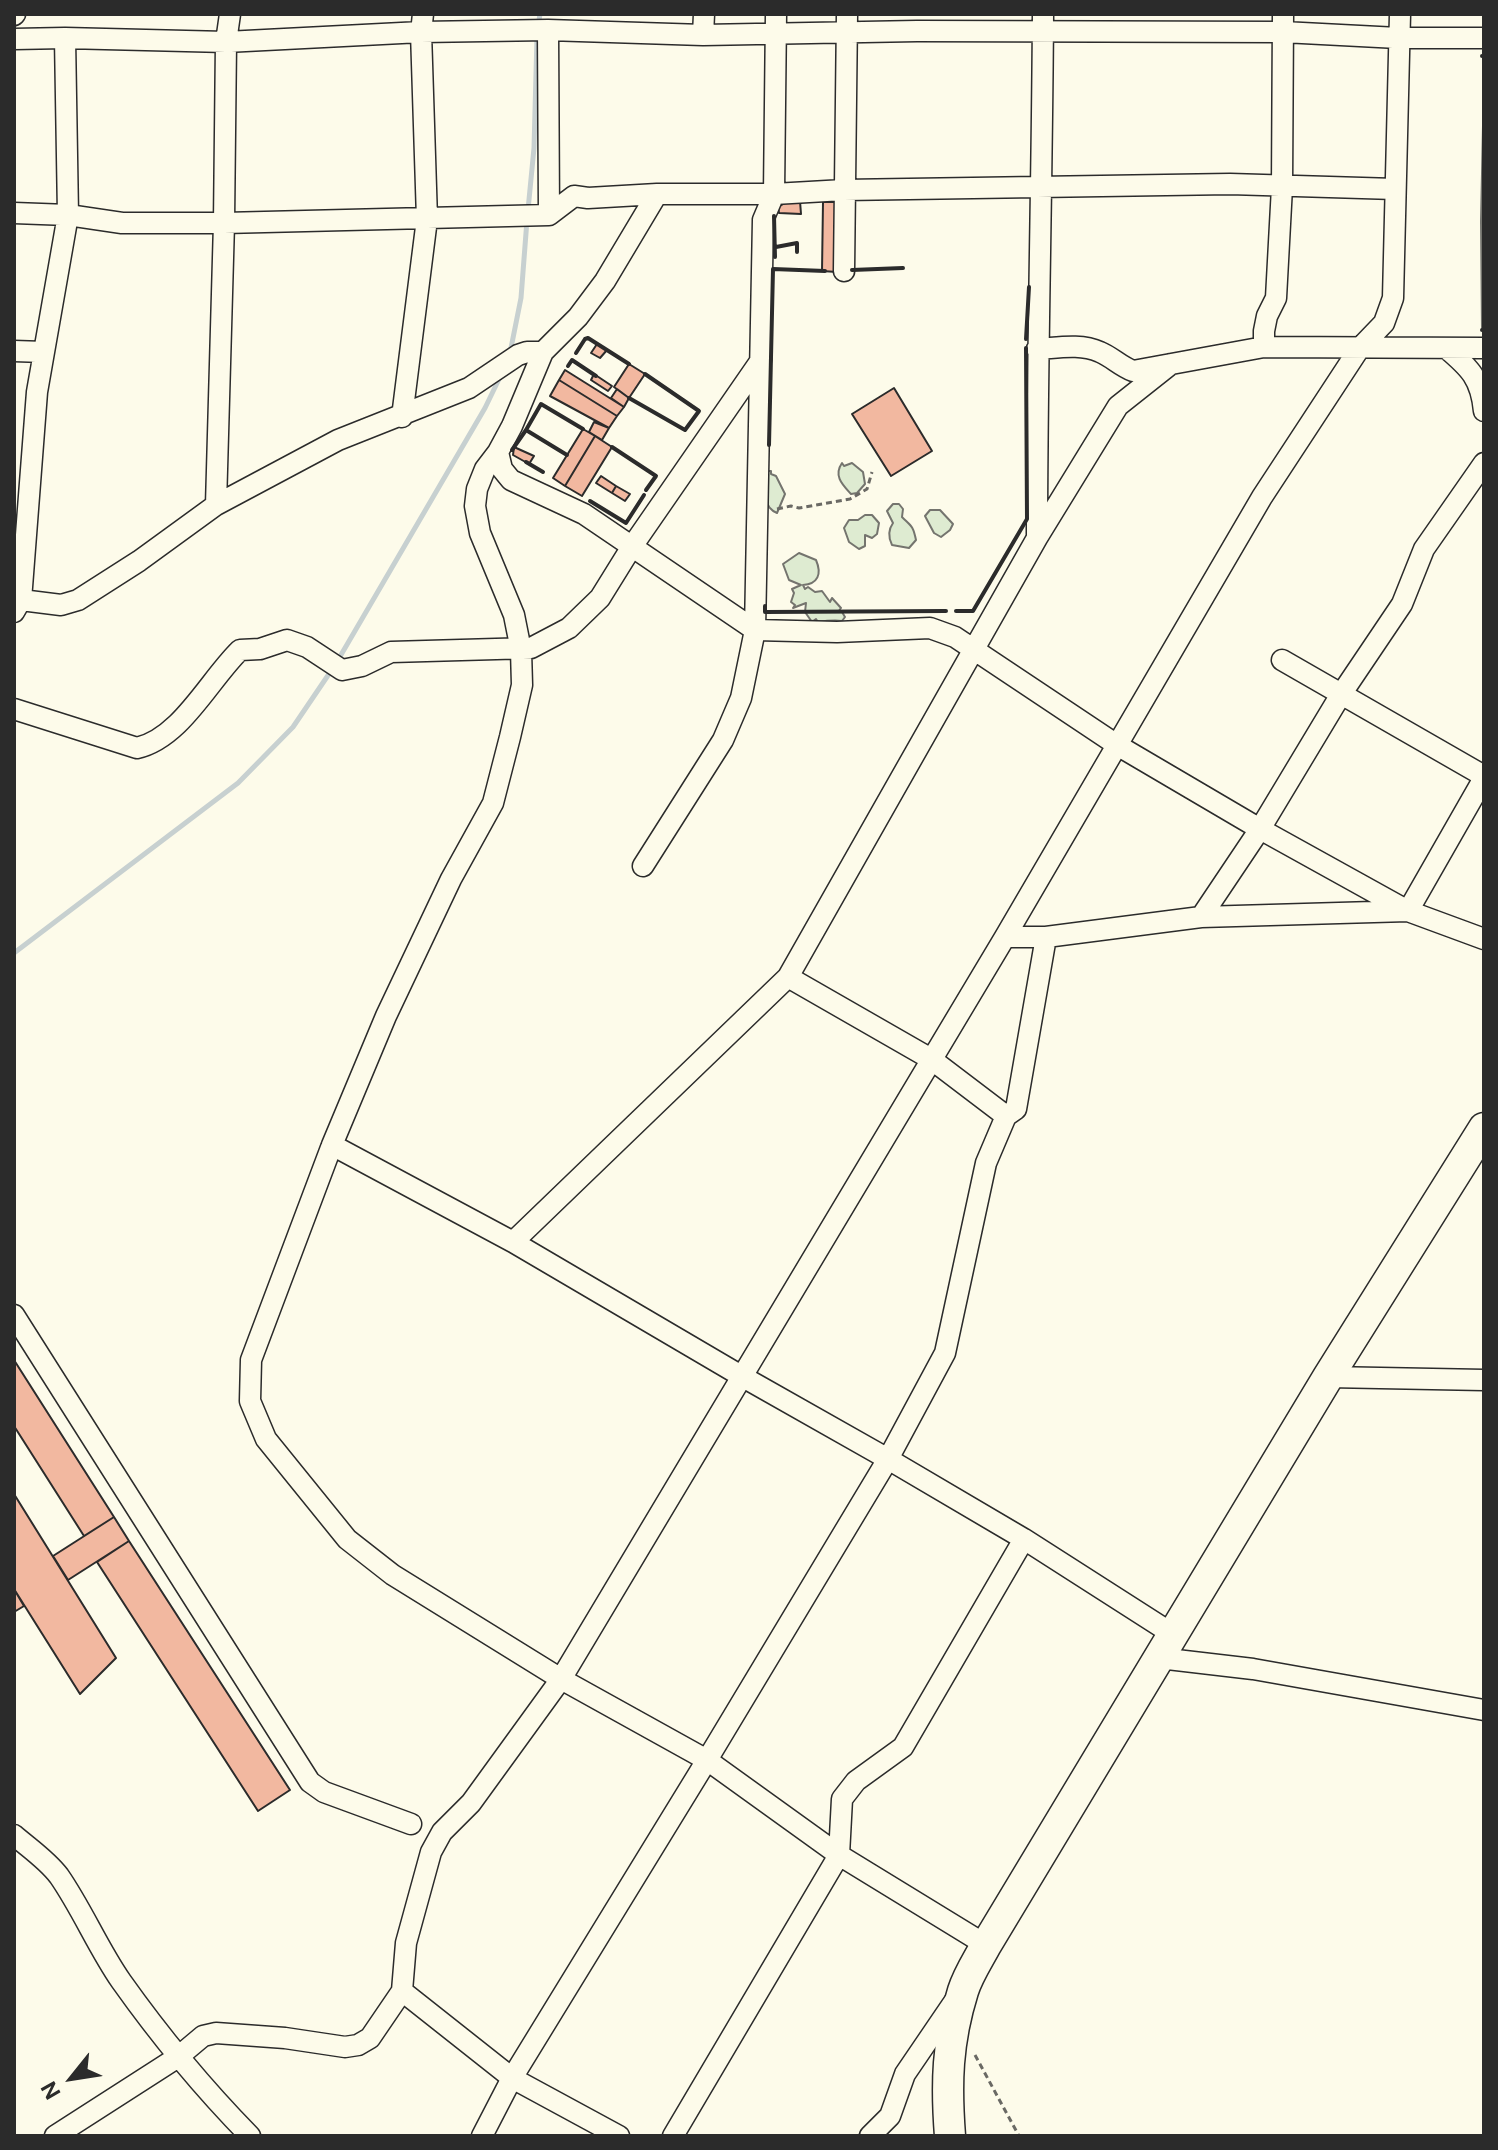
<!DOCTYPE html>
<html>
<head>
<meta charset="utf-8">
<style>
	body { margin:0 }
	#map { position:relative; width:1498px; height:2150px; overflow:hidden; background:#fdfbea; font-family:"DM Sans",sans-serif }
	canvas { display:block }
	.frame { position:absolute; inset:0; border:16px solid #2b2b2b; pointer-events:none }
	.north { position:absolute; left:32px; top:2038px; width:80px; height:80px; -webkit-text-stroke:6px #fdfbea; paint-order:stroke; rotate:240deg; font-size:22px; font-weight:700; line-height:32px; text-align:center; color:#2b2b2b }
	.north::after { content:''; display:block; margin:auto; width:28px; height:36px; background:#2b2b2b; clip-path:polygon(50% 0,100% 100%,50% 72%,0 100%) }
</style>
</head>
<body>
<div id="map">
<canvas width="1498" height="2150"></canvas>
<div class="frame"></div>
<div class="north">N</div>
</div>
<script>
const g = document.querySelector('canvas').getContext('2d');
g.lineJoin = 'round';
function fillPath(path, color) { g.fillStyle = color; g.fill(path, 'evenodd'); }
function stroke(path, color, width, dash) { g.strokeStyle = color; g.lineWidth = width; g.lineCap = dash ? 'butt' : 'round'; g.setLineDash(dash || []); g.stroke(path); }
const green = new Path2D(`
	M 1484,78 L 1484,330 L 1482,330 L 1481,221 Z
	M 842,463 L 844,466 L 852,463 L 863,472 L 865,484 L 857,493 L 851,494 C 843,485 833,476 842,463 Z
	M 767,471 L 771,471 L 771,474 L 776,476 L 785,494 L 777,513 C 760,506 766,487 767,471 Z
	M 893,504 L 899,504 L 903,509 L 902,517 C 911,526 913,525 916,540 L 909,548 L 892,545 C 888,537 888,530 893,523 L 887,511 Z
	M 930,510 L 940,510 L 953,524 L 950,530 L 941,537 L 934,533 L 925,516 Z
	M 865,515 L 872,515 L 879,523 L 877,534 L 872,538 L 865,535 L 865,546 L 859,549 L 849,542 L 844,528 L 849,520 L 858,520 Z
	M 799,553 L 816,560 C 822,574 818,584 803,585 L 805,589 L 808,587 L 815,592 L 822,591 L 830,602 L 832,598 L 841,608 L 838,612 L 842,612 L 845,617 L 842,621 C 834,620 825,621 818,622 L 816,619 L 812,622 L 805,612 L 806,603 L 793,608 L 795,605 L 791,602 L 794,593 L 792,589 L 801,585 L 789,580 L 783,564 Z`);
fillPath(green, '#deebd1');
stroke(green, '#74746e', 2);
stroke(new Path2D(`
	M 538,27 L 540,14
	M 528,210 L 534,148 L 537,37
	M 510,353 L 521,298 L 527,220
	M 338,660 L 485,408 L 500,377
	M 14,953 L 238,783 L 293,727 L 333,668`), '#c7d0d0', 5);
const building = new Path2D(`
	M 800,201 L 801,214 L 779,213 L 778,207 L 785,203 Z
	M 823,202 L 838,202 L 837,272 L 822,271 Z
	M 597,344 L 607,350 L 600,358 L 591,353 Z
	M 629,364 L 645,374 L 629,398 L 614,387 Z
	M 565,370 L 624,407 L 617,416 L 559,380 Z
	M 594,374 L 612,386 L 608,391 L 591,380 Z
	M 559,380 L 617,416 L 609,428 L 550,396 Z
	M 894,388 L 932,451 L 891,476 L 852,414 Z
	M 617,389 L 629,398 L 624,407 L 611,398 Z
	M 594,422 L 609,428 L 602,440 L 589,432 Z
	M 583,429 L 595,436 L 565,486 L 553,478 Z
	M 595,436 L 612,447 L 582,496 L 565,486 Z
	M 514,447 L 534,456 L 529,464 L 513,455 Z
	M 601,476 L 616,486 L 612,493 L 596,483 Z
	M 616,486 L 630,494 L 625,501 L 612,493 Z
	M 14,1360 L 114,1517 L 84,1536 L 14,1426 Z
	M 14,1494 L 116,1658 L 80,1694 L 14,1589 Z
	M 114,1517 L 129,1541 L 68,1580 L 53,1556 Z
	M 129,1541 L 290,1790 L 258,1811 L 97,1562 Z
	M 14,1589 L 24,1606 L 14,1612 Z`);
fillPath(building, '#f2b8a0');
stroke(building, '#2b2b2b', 2);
const minor = new Path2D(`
	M 14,15 L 15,14
	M 548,30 L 549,215
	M 703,35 L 704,14
	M 14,39 L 65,38 L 226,42 L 421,32 L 548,30 L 703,35 L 917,31 L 1283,32 L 1398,38 L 1484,38
	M 657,194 L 605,281 L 578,317 L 543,352 L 512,426 L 498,452 L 502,469 L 511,480 L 584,514 L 755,630 L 837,632 L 930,628 L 955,637 L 1117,745 L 1260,829 L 1408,911 L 1484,939
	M 14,213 L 68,215 L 122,223 L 224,223 L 549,215 L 574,196 L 588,198 L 657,194 L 774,194 L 844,190 L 1230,184 L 1395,189
	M 844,271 L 847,14
	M 1264,347 L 1264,331 L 1267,316 L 1276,298 L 1282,187 L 1283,14
	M 1446,348 C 1470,368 1481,379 1484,411
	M 1037,349 C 1057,348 1080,343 1100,352 C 1112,357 1120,366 1133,371 L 1264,347 L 1484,348
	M 14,351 L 44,352
	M 402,417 L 427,219 L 421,32 L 423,14
	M 498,452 L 485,469 L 477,489 L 475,506 L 480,533 L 514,615 L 521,650 L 522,685 L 510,737 L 493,803 L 451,879 L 386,1016 L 332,1145 L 251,1360 L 250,1401 L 266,1439 L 347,1539 L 393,1575 L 561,1679 L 707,1760 L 839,1855 L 673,2136
	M 216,505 L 224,223 L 226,42 L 230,14
	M 1037,538 C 1037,363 1042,189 1043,14
	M 21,600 L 61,605 L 78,600 L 139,561 L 216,505 L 338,440 L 469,388 L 518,355 L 527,352 L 543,352
	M 14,612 L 21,600 L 37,392 L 68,215 L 65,38
	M 1282,660 L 1484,776
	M 14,709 L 137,748 C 181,738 209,680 240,650 L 260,649 L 287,640 L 307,647 L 342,670 L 362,666 L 391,652 L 531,648 L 569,628 L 600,598 L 631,548 L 761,360
	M 643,866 L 723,740 L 741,698 L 755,630 L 763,220 L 774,194 L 776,14
	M 1201,917 L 1260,829 L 1340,696 L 1402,604 L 1424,549 L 1484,463
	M 1005,937 L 1046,937 L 1201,917 L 1408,911 L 1484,778
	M 788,977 L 931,1059 L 1006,1116
	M 332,1145 L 513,1242 L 743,1377 L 888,1459 L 1024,1539 L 1174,1635
	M 513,1242 L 788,977 L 1037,538 L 1118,406 L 1171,364
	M 14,1315 L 310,1782 L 324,1792 L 411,1824
	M 1328,1377 L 1484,1380
	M 1159,1658 L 1253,1669 L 1484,1710
	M 14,1835 C 29,1848 47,1860 59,1876 C 82,1909 98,1948 121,1981 C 160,2036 203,2088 250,2136
	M 986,1945 L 839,1855 L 842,1799 L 856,1781 L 903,1747 L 1024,1539
	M 402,1991 L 512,2078 L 619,2136
	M 55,2136 L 178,2057 L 203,2036 L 216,2033 L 285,2038 L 345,2047 L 358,2045 L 370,2038 L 402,1991 L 406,1943 L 431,1852 L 442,1832 L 471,1803 L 561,1679 L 1005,937 L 1262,497 L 1359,349 L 1384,323 L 1393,298 L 1400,14
	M 482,2136 L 512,2078 L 707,1760 L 888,1459 L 945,1353 L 986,1163 L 1006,1116 L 1016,1109 L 1046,937
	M 870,2136 L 890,2116 L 905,2074 L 954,2002`);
const highway = new Path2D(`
	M 950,2136 C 946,2084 947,2042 963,1991 C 968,1975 978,1960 986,1945 L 1328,1377 L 1484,1128`);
stroke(minor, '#2b2b2b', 23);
stroke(highway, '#2b2b2b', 33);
stroke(new Path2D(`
	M 777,509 L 791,506 L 799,508 L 850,499 L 867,489 L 872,472
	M 975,2055 L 1019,2136`), '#6a6964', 3, [6, 4]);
stroke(minor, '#fdfbea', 20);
stroke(highway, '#fdfbea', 30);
stroke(new Path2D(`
	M 1482,56 L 1484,56
	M 774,216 L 775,257
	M 776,247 L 797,243 L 797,252
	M 852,270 L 903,268
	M 1482,330 L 1484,330
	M 1026,339 L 1029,287
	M 576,353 L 585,339 L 588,338 L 629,364
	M 568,366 L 572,360 L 596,376
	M 629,398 L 685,430 L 699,411 L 645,374
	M 526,430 L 541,404 L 583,429
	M 769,445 L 773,269 L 825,271
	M 612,447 L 656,476 L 646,490
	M 512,450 L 526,430 L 567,455
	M 526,462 L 543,472
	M 590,501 L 626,523 L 644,495
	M 765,606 L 765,612 L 946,611
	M 956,611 L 973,611 L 1027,519 L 1026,348`), '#2b2b2b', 4);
</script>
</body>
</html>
